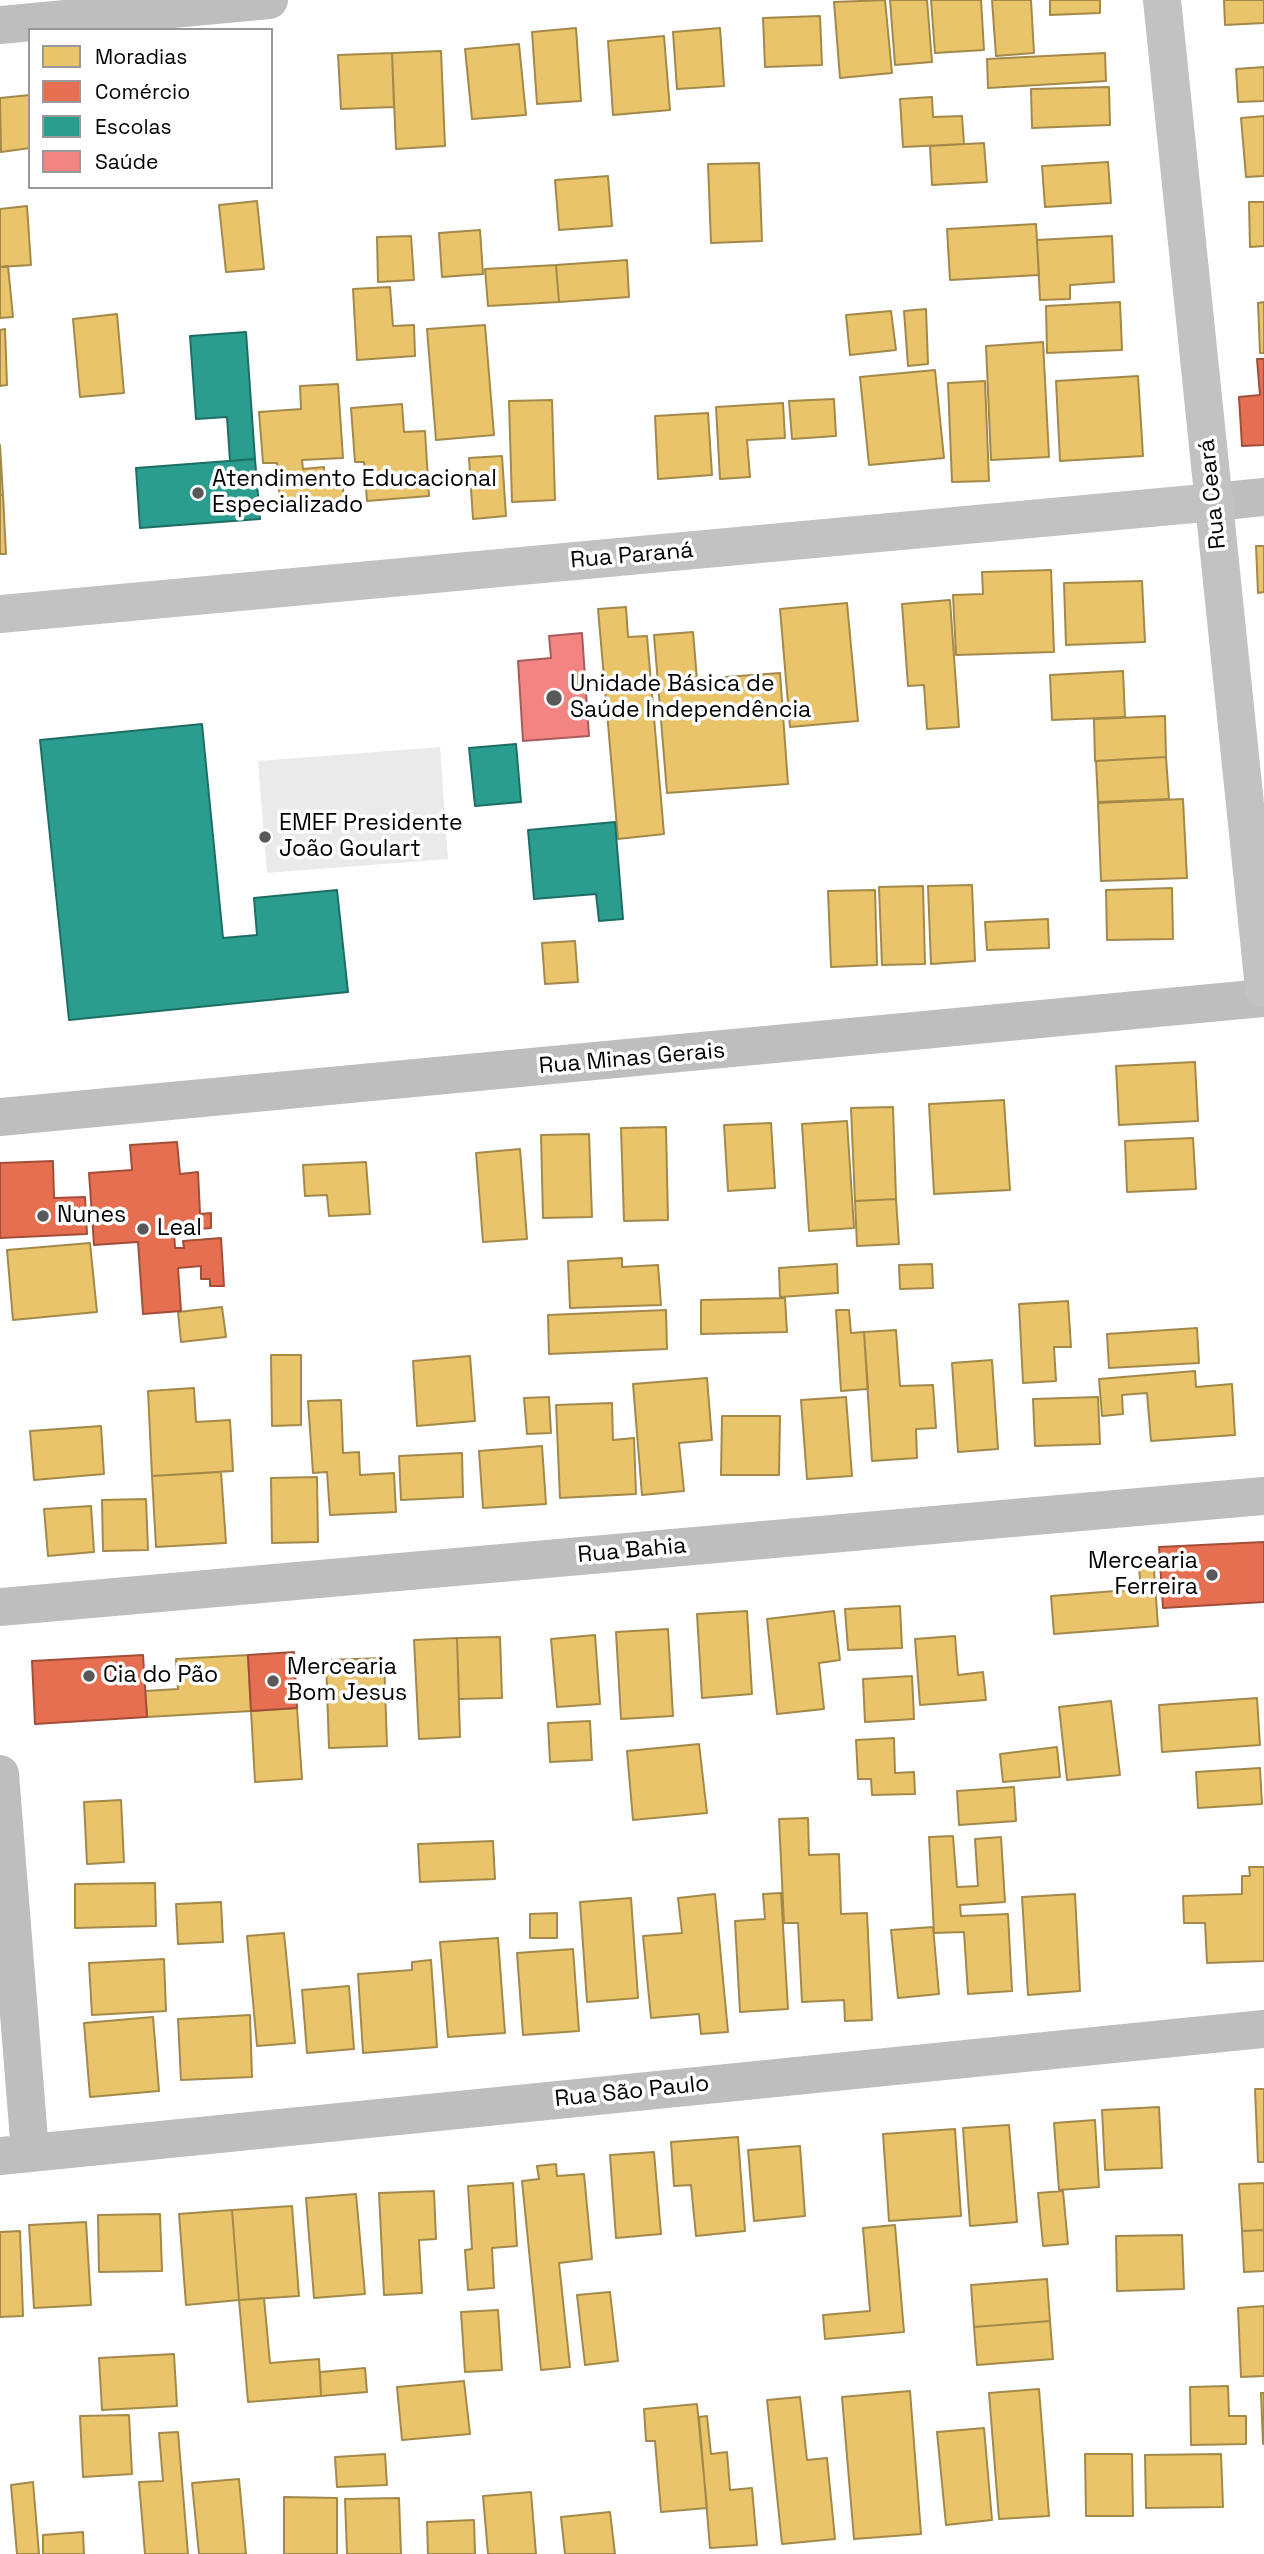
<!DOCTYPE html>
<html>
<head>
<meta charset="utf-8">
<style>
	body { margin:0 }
	#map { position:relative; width:1264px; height:2554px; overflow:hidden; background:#fff; font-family:"Space Grotesk",sans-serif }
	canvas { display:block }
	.legend { position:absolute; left:28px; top:28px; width:245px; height:161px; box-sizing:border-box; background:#fff; border:2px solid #999; margin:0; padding:9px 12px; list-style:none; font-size:21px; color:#000 }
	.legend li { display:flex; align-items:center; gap:14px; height:35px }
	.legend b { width:35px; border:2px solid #999 }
</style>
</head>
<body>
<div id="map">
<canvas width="1264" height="2554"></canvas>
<ul class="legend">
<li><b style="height:19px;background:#e9c46a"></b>Moradias</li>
<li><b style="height:19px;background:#e76f51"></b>Comércio</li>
<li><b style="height:19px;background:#2a9d8f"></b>Escolas</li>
<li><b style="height:19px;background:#f28482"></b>Saúde</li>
</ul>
</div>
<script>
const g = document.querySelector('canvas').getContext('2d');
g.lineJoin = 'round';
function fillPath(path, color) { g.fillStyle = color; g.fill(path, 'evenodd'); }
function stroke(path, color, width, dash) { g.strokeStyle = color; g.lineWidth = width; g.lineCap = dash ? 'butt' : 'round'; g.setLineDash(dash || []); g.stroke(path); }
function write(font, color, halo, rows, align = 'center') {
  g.font = font + ' "Space Grotesk",sans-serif'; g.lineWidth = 7; g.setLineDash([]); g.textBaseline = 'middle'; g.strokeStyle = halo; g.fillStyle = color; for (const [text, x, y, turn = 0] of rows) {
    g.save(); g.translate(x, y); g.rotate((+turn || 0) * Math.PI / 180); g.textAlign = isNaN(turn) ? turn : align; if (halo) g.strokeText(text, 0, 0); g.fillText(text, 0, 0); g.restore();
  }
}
fillPath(new Path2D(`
	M 440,747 L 448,859 L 267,873 L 258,761 Z`), '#eaeaea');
const homes = new Path2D(`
	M 885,0 L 892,73 L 840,78 L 834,2 Z
	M 890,0 L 927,0 L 932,62 L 895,65 Z
	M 931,0 L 981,0 L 984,50 L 935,53 Z
	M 992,0 L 1031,0 L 1034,53 L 996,56 Z
	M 1050,0 L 1100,0 L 1100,13 L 1050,15 Z
	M 1224,0 L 1264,0 L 1264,23 L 1225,25 Z
	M 820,16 L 822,65 L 765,67 L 763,18 Z
	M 576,28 L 581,101 L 537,104 L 532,32 Z
	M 720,28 L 724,86 L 677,89 L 673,32 Z
	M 664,36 L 670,110 L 613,115 L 608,41 Z
	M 519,44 L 526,115 L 472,119 L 465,49 Z
	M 441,51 L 445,146 L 396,149 L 392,53 Z
	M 392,53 L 394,107 L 341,109 L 338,55 Z
	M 1105,53 L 1106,81 L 988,88 L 987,59 Z
	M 1264,67 L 1264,101 L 1238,102 L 1236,69 Z
	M 1109,87 L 1110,125 L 1032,128 L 1031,89 Z
	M 30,95 L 30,148 L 1,152 L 0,98 Z
	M 932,97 L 933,117 L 962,116 L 964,144 L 903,147 L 900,99 Z
	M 1264,116 L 1264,176 L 1246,177 L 1241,118 Z
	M 984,143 L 987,182 L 932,185 L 930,146 Z
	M 1108,162 L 1111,203 L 1045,207 L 1042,166 Z
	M 759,163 L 762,241 L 711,243 L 708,164 Z
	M 608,176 L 612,226 L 559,230 L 555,180 Z
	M 257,201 L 264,269 L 226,272 L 219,205 Z
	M 1249,202 L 1264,202 L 1264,246 L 1250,247 Z
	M 27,206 L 31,265 L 0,267 L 0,209 Z
	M 1036,224 L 1039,275 L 950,280 L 947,229 Z
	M 480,230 L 483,274 L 442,277 L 439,233 Z
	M 411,236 L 414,280 L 378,282 L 377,237 Z
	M 1112,236 L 1114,282 L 1070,285 L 1070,299 L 1040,300 L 1037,240 Z
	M 627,260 L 629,297 L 559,302 L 556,265 Z
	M 556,265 L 559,302 L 488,306 L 485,269 Z
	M 8,266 L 13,317 L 0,318 L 0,267 Z
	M 390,287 L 393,326 L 414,325 L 415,356 L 357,360 L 353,289 Z
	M 1120,302 L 1122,350 L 1047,353 L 1046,306 Z
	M 1264,302 L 1264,353 L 1260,353 L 1258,303 Z
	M 926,309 L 928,364 L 908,366 L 904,311 Z
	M 891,311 L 896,350 L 850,355 L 846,315 Z
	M 117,314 L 124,393 L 80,397 L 73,319 Z
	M 485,325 L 494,435 L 436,440 L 427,329 Z
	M 5,329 L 7,385 L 0,386 L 0,330 Z
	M 1043,342 L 1049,457 L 991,460 L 986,346 Z
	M 935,370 L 944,458 L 869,465 L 860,377 Z
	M 1138,376 L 1143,456 L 1060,461 L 1056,381 Z
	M 985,381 L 989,481 L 952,482 L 948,383 Z
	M 338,384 L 343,458 L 302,460 L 303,469 L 324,467 L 325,477 L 342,476 L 345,511 L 281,514 L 277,463 L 263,463 L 259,412 L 301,409 L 300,386 Z
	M 834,399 L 836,436 L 792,439 L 789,401 Z
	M 552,400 L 555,500 L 512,502 L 509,401 Z
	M 783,403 L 785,438 L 747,440 L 750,477 L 720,479 L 716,407 Z
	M 402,404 L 404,432 L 425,431 L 429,496 L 367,501 L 364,462 L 355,462 L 351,408 Z
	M 708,413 L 712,475 L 658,479 L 655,416 Z
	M 0,445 L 3,495 L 0,495 Z
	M 502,456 L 506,516 L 473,519 L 469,458 Z
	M 0,495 L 3,495 L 6,554 L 0,554 Z
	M 1256,546 L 1264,546 L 1264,592 L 1258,593 Z
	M 1051,570 L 1054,652 L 956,655 L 953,595 L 983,594 L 982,572 Z
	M 1142,581 L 1145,642 L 1066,645 L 1064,583 Z
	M 950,600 L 959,727 L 927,729 L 924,685 L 908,686 L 902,604 Z
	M 847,603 L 858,721 L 790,727 L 780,609 Z
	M 626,607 L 628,637 L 647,636 L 664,834 L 618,839 L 598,609 Z
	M 693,632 L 697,679 L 780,673 L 788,784 L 667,793 L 654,635 Z
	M 1123,671 L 1125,717 L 1052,720 L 1050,675 Z
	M 1165,716 L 1166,757 L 1095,761 L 1094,719 Z
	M 1166,757 L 1169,799 L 1098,802 L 1096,761 Z
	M 1183,799 L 1187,878 L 1101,881 L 1098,803 Z
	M 972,885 L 975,961 L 931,964 L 928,886 Z
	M 923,886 L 925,964 L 882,965 L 879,887 Z
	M 1172,888 L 1173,939 L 1107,940 L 1106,890 Z
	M 875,890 L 877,965 L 831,967 L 828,891 Z
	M 1048,919 L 1049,948 L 987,950 L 985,922 Z
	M 575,941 L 578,982 L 545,984 L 542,943 Z
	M 1195,1062 L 1198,1121 L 1119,1125 L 1116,1066 Z
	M 1004,1100 L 1010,1190 L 934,1194 L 929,1104 Z
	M 893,1107 L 896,1199 L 855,1201 L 851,1108 Z
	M 847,1121 L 854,1228 L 809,1231 L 802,1124 Z
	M 771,1123 L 775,1188 L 728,1191 L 724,1125 Z
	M 666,1127 L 668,1220 L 624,1221 L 621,1128 Z
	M 589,1134 L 592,1217 L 543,1218 L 541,1135 Z
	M 1193,1138 L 1196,1189 L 1127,1192 L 1125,1141 Z
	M 520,1149 L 527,1239 L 483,1242 L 476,1153 Z
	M 366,1162 L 370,1214 L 329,1216 L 327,1195 L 305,1196 L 303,1165 Z
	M 896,1199 L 899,1244 L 857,1246 L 855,1201 Z
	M 90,1243 L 97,1312 L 13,1320 L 7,1250 Z
	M 622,1258 L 622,1267 L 658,1265 L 661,1305 L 570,1308 L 568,1261 Z
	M 837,1264 L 838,1293 L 780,1297 L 779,1268 Z
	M 932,1264 L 933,1288 L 900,1289 L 899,1265 Z
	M 785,1298 L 787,1332 L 701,1334 L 701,1300 Z
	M 1068,1301 L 1071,1347 L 1054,1347 L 1056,1381 L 1023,1383 L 1019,1304 Z
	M 222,1307 L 226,1337 L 181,1342 L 178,1312 Z
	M 666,1310 L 667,1349 L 549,1354 L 548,1315 Z
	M 836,1310 L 849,1310 L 851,1333 L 864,1332 L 868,1389 L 841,1391 Z
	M 1197,1328 L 1199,1363 L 1109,1368 L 1107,1334 Z
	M 896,1330 L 900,1386 L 933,1385 L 936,1428 L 916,1429 L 917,1458 L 872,1461 L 864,1332 Z
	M 271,1355 L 301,1355 L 301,1425 L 272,1426 Z
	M 470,1356 L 475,1421 L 417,1426 L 413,1361 Z
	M 992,1360 L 998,1449 L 958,1452 L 952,1363 Z
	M 1195,1371 L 1196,1387 L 1232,1384 L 1235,1435 L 1151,1441 L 1147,1393 L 1122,1395 L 1123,1414 L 1102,1416 L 1099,1379 Z
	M 707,1378 L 712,1440 L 679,1443 L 684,1491 L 642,1495 L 633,1384 Z
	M 194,1388 L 196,1422 L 230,1420 L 233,1471 L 152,1476 L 148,1391 Z
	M 549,1397 L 551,1433 L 527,1434 L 524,1398 Z
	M 846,1397 L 852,1476 L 807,1479 L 801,1400 Z
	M 1098,1397 L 1100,1444 L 1035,1446 L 1033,1399 Z
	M 341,1400 L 343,1453 L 359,1452 L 360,1475 L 394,1473 L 396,1512 L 330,1515 L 327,1472 L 313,1473 L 308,1401 Z
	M 612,1403 L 613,1440 L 634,1438 L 636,1494 L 560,1498 L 556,1405 Z
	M 722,1416 L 780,1416 L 779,1475 L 721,1475 Z
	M 101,1426 L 104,1474 L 34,1480 L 30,1431 Z
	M 542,1446 L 546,1504 L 483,1508 L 479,1451 Z
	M 462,1453 L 463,1497 L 401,1500 L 399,1456 Z
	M 221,1472 L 226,1543 L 156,1547 L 152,1476 Z
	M 317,1477 L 318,1542 L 272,1543 L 271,1478 Z
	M 146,1499 L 148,1550 L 103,1551 L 102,1500 Z
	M 91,1506 L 94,1552 L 48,1556 L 44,1509 Z
	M 1153,1556 L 1158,1626 L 1054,1634 L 1051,1596 L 1141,1589 L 1138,1557 Z
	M 900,1606 L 902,1648 L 848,1650 L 845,1609 Z
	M 747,1611 L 752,1694 L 702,1698 L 697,1614 Z
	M 834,1611 L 840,1660 L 819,1663 L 824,1709 L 777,1714 L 767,1619 Z
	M 668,1629 L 673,1716 L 621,1719 L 616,1632 Z
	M 595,1635 L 600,1704 L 557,1707 L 551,1639 Z
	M 955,1636 L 958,1675 L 983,1672 L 986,1700 L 920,1705 L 915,1639 Z
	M 500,1637 L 502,1698 L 459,1699 L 457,1638 Z
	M 457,1638 L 460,1737 L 419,1739 L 414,1640 Z
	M 248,1655 L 251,1711 L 147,1717 L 145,1691 L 178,1689 L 176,1659 Z
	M 384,1658 L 387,1746 L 329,1748 L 326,1660 Z
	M 912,1676 L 914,1719 L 865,1722 L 863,1679 Z
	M 1257,1698 L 1260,1745 L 1162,1752 L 1159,1705 Z
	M 1111,1701 L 1120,1775 L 1067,1780 L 1059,1707 Z
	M 297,1708 L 302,1779 L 255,1782 L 251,1711 Z
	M 590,1721 L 592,1760 L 550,1762 L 548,1723 Z
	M 894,1738 L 895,1773 L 914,1772 L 915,1794 L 872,1795 L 871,1779 L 858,1779 L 856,1740 Z
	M 699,1744 L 707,1813 L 633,1820 L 627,1751 Z
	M 1057,1747 L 1060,1777 L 1003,1782 L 1000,1754 Z
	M 1260,1768 L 1262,1804 L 1198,1808 L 1196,1772 Z
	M 1014,1787 L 1016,1821 L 959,1825 L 957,1791 Z
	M 121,1800 L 124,1862 L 87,1864 L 84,1802 Z
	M 808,1818 L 809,1855 L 839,1854 L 841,1914 L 867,1913 L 872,2020 L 845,2021 L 844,2000 L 802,2002 L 798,1923 L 784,1923 L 779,1819 Z
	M 953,1836 L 957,1887 L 978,1886 L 975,1839 L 1001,1837 L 1005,1902 L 960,1905 L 961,1916 L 1008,1914 L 1012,1991 L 968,1994 L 964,1932 L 934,1933 L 929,1837 Z
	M 493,1841 L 495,1879 L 420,1882 L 418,1844 Z
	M 1249,1867 L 1264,1867 L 1264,1961 L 1207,1963 L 1205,1923 L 1184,1923 L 1183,1896 L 1242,1894 L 1242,1876 L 1250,1876 Z
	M 155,1883 L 156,1926 L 75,1928 L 75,1884 Z
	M 781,1893 L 788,2009 L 740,2012 L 735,1921 L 765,1919 L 763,1894 Z
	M 715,1894 L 728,2032 L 701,2034 L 699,2014 L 651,2018 L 643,1936 L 682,1933 L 678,1898 Z
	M 1075,1894 L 1080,1991 L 1028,1995 L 1022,1897 Z
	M 631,1898 L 638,1998 L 587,2002 L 580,1902 Z
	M 221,1902 L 223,1942 L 178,1944 L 176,1904 Z
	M 557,1913 L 557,1938 L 530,1938 L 530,1914 Z
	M 933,1927 L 939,1994 L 898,1998 L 891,1930 Z
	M 284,1933 L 295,2043 L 257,2046 L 247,1936 Z
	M 498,1938 L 505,2033 L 448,2037 L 440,1942 Z
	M 573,1949 L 579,2031 L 523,2035 L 517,1953 Z
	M 164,1959 L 166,2011 L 92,2015 L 89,1963 Z
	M 431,1960 L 437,2047 L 363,2053 L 358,1974 L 412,1970 L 412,1962 Z
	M 349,1986 L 354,2049 L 307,2053 L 302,1990 Z
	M 250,2015 L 252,2077 L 181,2080 L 178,2019 Z
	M 153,2017 L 159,2091 L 90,2097 L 84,2023 Z
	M 1255,2089 L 1264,2089 L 1264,2162 L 1258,2162 Z
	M 1159,2107 L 1162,2168 L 1105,2170 L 1102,2110 Z
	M 1095,2120 L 1099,2187 L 1059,2190 L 1054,2123 Z
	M 1009,2125 L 1017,2222 L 970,2226 L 963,2128 Z
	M 955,2129 L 961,2216 L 889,2221 L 883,2134 Z
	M 738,2137 L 745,2231 L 696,2236 L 691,2185 L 674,2186 L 671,2142 Z
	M 800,2146 L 805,2216 L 754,2221 L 748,2150 Z
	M 654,2152 L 661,2234 L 616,2238 L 610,2155 Z
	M 556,2164 L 557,2176 L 584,2174 L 592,2259 L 559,2263 L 570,2367 L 541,2370 L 522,2181 L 539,2179 L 537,2166 Z
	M 513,2183 L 517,2246 L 492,2248 L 494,2288 L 468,2290 L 465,2250 L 472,2249 L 468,2186 Z
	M 1264,2183 L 1264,2230 L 1242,2231 L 1239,2184 Z
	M 434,2191 L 436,2239 L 419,2240 L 422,2293 L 384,2295 L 379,2193 Z
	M 1063,2191 L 1068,2244 L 1043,2246 L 1038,2193 Z
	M 356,2194 L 365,2294 L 314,2298 L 306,2198 Z
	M 292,2206 L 299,2296 L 239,2300 L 232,2210 Z
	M 232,2210 L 239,2300 L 186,2305 L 179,2214 Z
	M 160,2214 L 162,2271 L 99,2272 L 98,2215 Z
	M 86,2222 L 91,2305 L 34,2308 L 29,2225 Z
	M 895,2225 L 904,2332 L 825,2339 L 823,2315 L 870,2311 L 863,2228 Z
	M 1264,2230 L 1264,2271 L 1244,2272 L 1242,2231 Z
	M 20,2231 L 23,2316 L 0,2317 L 0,2232 Z
	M 1182,2235 L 1184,2289 L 1117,2291 L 1116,2236 Z
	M 1047,2279 L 1050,2321 L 974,2327 L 971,2285 Z
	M 610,2292 L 618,2361 L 585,2365 L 577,2295 Z
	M 264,2298 L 270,2363 L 319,2359 L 321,2396 L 248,2402 L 239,2300 Z
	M 1264,2306 L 1264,2376 L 1241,2377 L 1238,2308 Z
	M 498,2310 L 502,2370 L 465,2372 L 461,2312 Z
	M 1050,2321 L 1053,2359 L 977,2365 L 974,2327 Z
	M 174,2354 L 177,2406 L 102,2410 L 99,2358 Z
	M 365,2368 L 367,2392 L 321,2396 L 320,2372 Z
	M 464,2381 L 470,2434 L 402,2440 L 397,2387 Z
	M 1228,2386 L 1229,2416 L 1246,2416 L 1246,2444 L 1191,2445 L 1190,2387 Z
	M 1039,2389 L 1049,2516 L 999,2519 L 989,2393 Z
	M 910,2391 L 921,2534 L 854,2539 L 842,2397 Z
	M 1261,2393 L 1264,2393 L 1264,2444 L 1263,2444 Z
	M 800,2397 L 807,2460 L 827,2458 L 835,2539 L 782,2544 L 767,2400 Z
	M 697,2404 L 707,2508 L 661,2512 L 655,2441 L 646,2441 L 644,2409 Z
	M 129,2415 L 132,2474 L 83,2477 L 80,2416 Z
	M 707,2416 L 711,2454 L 727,2452 L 730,2490 L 752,2488 L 757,2545 L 710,2548 L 699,2417 Z
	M 984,2428 L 992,2520 L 946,2525 L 937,2432 Z
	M 178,2432 L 188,2554 L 145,2554 L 139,2482 L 163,2481 L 159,2433 Z
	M 385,2454 L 387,2485 L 337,2487 L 335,2457 Z
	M 1085,2454 L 1132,2454 L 1133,2516 L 1086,2516 Z
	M 1221,2454 L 1223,2507 L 1146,2508 L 1145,2455 Z
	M 239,2479 L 246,2554 L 199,2554 L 192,2483 Z
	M 33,2482 L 39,2554 L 17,2554 L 11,2485 Z
	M 531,2492 L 536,2554 L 488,2554 L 483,2496 Z
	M 284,2497 L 337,2498 L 337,2554 L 284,2554 Z
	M 399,2498 L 401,2554 L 347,2554 L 345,2499 Z
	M 610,2512 L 615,2554 L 565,2554 L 561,2517 Z
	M 474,2520 L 475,2554 L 428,2554 L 427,2522 Z
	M 83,2532 L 84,2554 L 43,2554 L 43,2535 Z`);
fillPath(homes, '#e9c46a');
stroke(homes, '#a3894a', 2);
const shops = new Path2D(`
	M 1257,359 L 1264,359 L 1264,445 L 1242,446 L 1239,397 L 1260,395 Z
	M 177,1142 L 180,1174 L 198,1172 L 200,1214 L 211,1213 L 211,1228 L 174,1231 L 175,1248 L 184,1248 L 183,1241 L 221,1238 L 224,1286 L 210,1286 L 210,1279 L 201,1279 L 201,1266 L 178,1268 L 181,1311 L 143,1314 L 138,1242 L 94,1245 L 89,1173 L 132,1170 L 130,1145 Z
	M 53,1161 L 54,1198 L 85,1197 L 87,1234 L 0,1238 L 0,1163 Z
	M 1264,1542 L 1264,1602 L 1163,1608 L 1159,1547 Z
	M 294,1652 L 297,1708 L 251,1711 L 248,1655 Z
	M 143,1655 L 147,1717 L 35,1724 L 32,1661 Z`);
fillPath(shops, '#e76f51');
stroke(shops, '#a24e39', 2);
const schools = new Path2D(`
	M 246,332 L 255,459 L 230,461 L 227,417 L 196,419 L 190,336 Z
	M 255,459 L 260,519 L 140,528 L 136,468 Z
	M 202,724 L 223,938 L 257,935 L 254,898 L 337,890 L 348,992 L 69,1020 L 40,740 Z
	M 516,744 L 521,802 L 475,806 L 469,748 Z
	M 615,822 L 623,919 L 599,921 L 596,894 L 534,899 L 528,830 Z`);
fillPath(schools, '#2a9d8f');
stroke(schools, '#1d6e64', 2);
const health = new Path2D(`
	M 582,633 L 589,736 L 523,741 L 518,661 L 551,658 L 549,636 Z`);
fillPath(health, '#f28482');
stroke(health, '#a95c5b', 2);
stroke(new Path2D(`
	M 0,25 L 269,0
	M 1215,502 L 1264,497
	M 0,1117 L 1264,998
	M 0,1607 L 1264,1496
	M 0,1774 L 30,2152
	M 0,2156 L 1264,2029`), '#bebebe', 38);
stroke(new Path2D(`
	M 1162,0 L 1264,988
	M 0,614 L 1215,502`), '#c2c2c2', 38);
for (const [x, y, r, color] of [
	[198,493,7,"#595959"],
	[554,698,9,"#595959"],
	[265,837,7,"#595959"],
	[43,1216,7,"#595959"],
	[143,1229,7,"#595959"],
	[1212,1575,7,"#595959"],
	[89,1676,7,"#595959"],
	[273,1681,7,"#595959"]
]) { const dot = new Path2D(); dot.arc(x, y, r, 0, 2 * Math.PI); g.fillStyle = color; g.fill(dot); stroke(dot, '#fff', 2.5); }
write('23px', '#000', '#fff', [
	["Atendimento Educacional",212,480],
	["Especializado",212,506],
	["Unidade Básica de",570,685],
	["Saúde Independência",570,711],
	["EMEF Presidente",279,824],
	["João Goulart",279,850],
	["Nunes",57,1216],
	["Leal",157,1229],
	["Mercearia",1198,1562,"right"],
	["Ferreira",1198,1588,"right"],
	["Mercearia",287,1668],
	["Bom Jesus",287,1694],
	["Cia do Pão",103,1676]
], 'left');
write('23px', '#000', '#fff', [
	["Rua Ceará",1213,494,-96],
	["Rua Paraná",632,556,-5],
	["Rua Minas Gerais",632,1059,-5],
	["Rua Bahia",632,1551,-5],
	["Rua São Paulo",632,2092,-6]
]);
</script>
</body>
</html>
